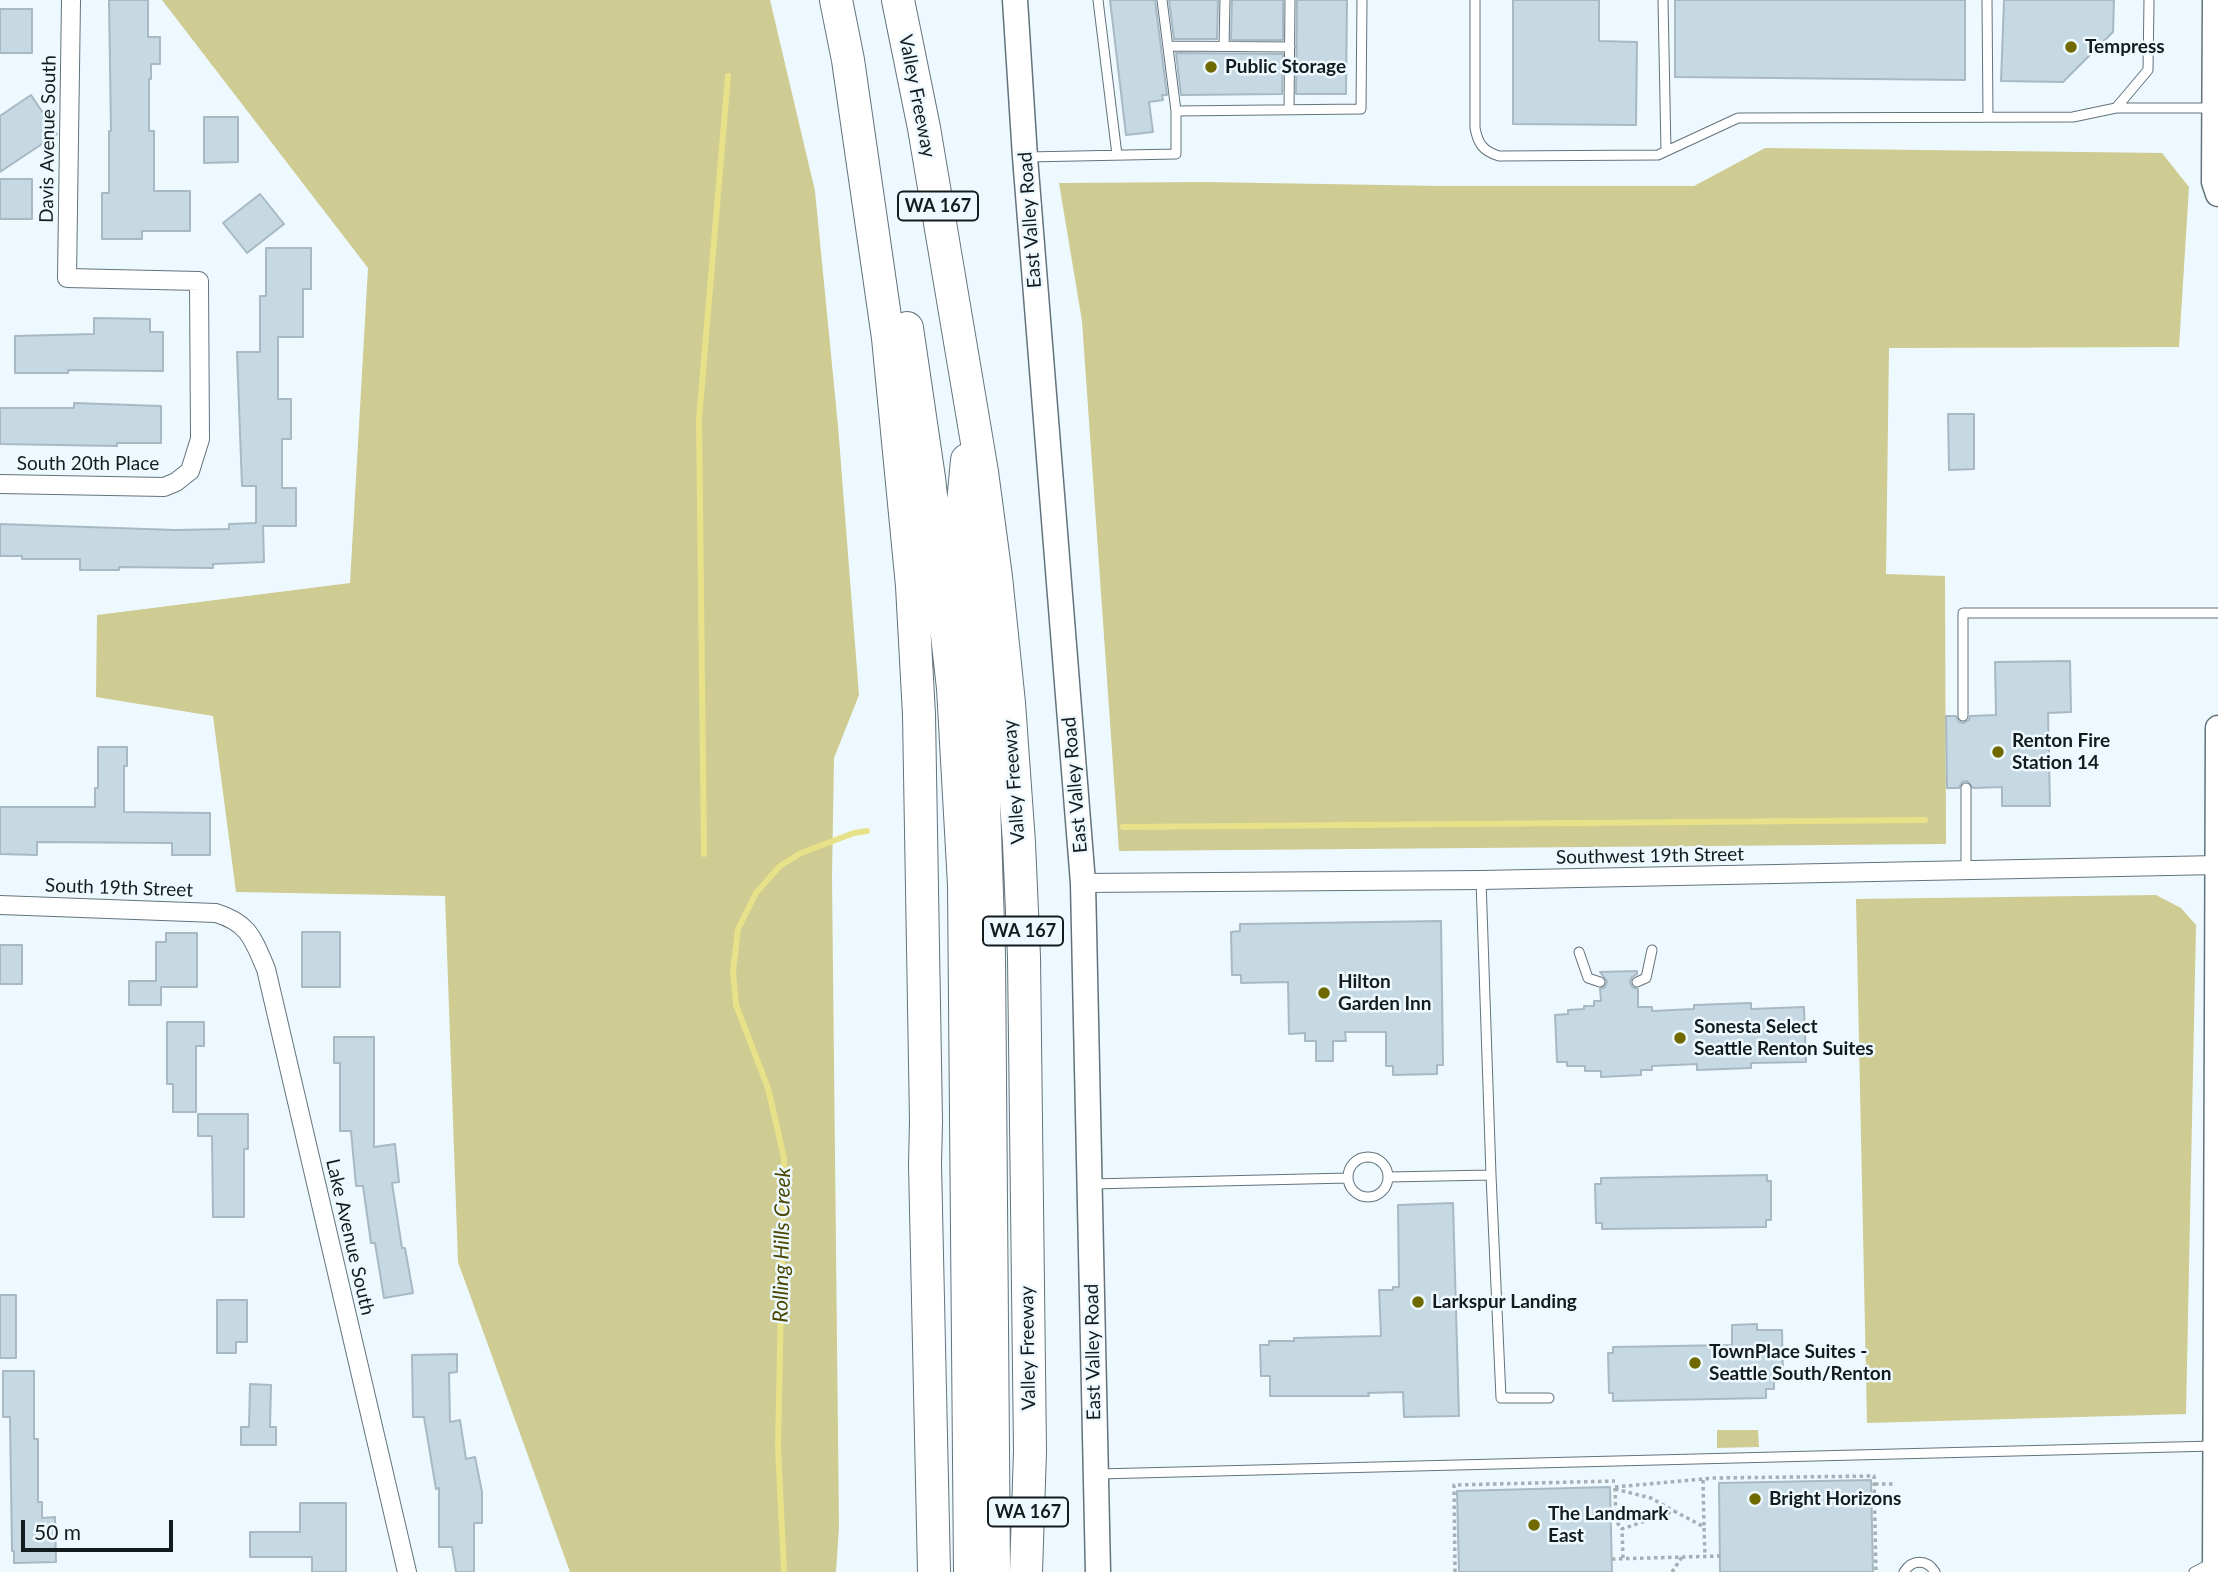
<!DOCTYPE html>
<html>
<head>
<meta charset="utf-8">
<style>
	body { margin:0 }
	#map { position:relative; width:2218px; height:1572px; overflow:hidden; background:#edf9ff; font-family:Lato,sans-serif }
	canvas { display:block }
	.scale { position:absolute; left:21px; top:1520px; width:152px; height:32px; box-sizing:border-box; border:4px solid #141b1e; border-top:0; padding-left:9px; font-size:21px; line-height:24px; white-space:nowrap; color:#141b1e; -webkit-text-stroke:5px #edf9ff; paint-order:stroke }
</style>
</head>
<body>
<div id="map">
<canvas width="2218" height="1572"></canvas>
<div class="scale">50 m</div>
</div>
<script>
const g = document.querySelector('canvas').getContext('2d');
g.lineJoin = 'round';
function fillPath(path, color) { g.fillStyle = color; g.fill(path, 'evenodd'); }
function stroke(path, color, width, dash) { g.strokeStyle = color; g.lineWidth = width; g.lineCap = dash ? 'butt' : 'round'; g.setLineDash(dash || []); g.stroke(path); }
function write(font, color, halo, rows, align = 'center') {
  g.font = font + ' Lato,sans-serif'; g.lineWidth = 5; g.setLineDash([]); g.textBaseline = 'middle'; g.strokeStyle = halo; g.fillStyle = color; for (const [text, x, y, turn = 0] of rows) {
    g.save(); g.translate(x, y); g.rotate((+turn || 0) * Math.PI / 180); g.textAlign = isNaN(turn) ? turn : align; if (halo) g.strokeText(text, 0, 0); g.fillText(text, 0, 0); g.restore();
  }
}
fillPath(new Path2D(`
	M 162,0 L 770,0 L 815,191 L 838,426 L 859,695 L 834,758 L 832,877 L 839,1527 L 836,1572 L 570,1572 L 458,1262 L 445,896 L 236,892 L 213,716 L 96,697 L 97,615 L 350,583 L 368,268 Z
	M 1765,148 L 2162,153 L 2189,187 L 2179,347 L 1889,348 L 1886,574 L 1945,576 L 1946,844 L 1119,851 L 1082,321 L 1059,183 L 1204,182 L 1443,186 L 1694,186 Z
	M 2156,895 L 2181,908 L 2196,925 L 2186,1414 L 1867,1423 L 1856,899 Z
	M 1717,1430 L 1758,1430 L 1759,1447 L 1717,1448 Z`), '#cecb93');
stroke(new Path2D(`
	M 1123,827 L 1925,820
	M 704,854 L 699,419 L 728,76
	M 784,1572 L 778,1447 L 784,1158 L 768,1088 L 736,1005 L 733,972 L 738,929 L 756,893 L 780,866 L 801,853 L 854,833 L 867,831`), '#e7e18a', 6);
const building = new Path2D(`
	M 109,0 L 148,0 L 148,37 L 160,37 L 160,64 L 151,64 L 151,79 L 149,79 L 149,131 L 154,131 L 154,191 L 190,191 L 190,231 L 142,231 L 142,239 L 102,239 L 102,193 L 109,193 L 109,131 L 111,131 Z
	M 1110,0 L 1155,0 L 1167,95 L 1162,95 L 1163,100 L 1149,102 L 1153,132 L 1126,135 Z
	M 1169,0 L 1218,0 L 1217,39 L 1174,39 Z
	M 1232,0 L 1283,0 L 1283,40 L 1231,40 Z
	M 1297,0 L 1347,0 L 1346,94 L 1296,94 Z
	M 1513,0 L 1599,0 L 1599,41 L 1637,42 L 1636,125 L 1513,124 Z
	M 1675,0 L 1965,0 L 1965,80 L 1675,77 Z
	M 2004,0 L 2114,0 L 2113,32 L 2063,82 L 2001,81 Z
	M 0,9 L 32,9 L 32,53 L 0,53 Z
	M 1176,53 L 1283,54 L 1282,94 L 1181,95 Z
	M 31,95 L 57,134 L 0,172 L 0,116 Z
	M 204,117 L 238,117 L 238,162 L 204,163 Z
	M 0,179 L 32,179 L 32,219 L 0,219 Z
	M 260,194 L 284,224 L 247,253 L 223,223 Z
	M 266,248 L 311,248 L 311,289 L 303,289 L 303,337 L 278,337 L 278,399 L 291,399 L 291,439 L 282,439 L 282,488 L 296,488 L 296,526 L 263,526 L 264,562 L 213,564 L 213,568 L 119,567 L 119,570 L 80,570 L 80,559 L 22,559 L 22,556 L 0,556 L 0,524 L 175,530 L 229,529 L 229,524 L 256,523 L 256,486 L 242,486 L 237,352 L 260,352 L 260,296 L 266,296 Z
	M 94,318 L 150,319 L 150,332 L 163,332 L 163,371 L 68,370 L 68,373 L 15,373 L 15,336 L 94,334 Z
	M 74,403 L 161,406 L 161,443 L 117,443 L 117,446 L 0,444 L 0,408 L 74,408 Z
	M 1948,414 L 1974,414 L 1974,469 L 1949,470 Z
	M 2070,661 L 2071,712 L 2048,713 L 2050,806 L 2002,806 L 2002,787 L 1973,788 L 1967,781 L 1962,782 L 1959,788 L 1947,788 L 1946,716 L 1956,716 L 1959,722 L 1964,723 L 1969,720 L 1970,716 L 1996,715 L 1995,662 Z
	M 98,747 L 127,747 L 127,766 L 124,766 L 124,812 L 210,813 L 210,855 L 172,855 L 172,843 L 37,842 L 37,855 L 0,854 L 0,807 L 95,807 L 95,788 L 98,788 Z
	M 1441,921 L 1443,1065 L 1437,1065 L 1437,1074 L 1393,1075 L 1393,1066 L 1386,1066 L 1386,1032 L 1345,1032 L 1346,1041 L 1333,1041 L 1333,1061 L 1316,1061 L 1316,1041 L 1305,1041 L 1305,1033 L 1289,1034 L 1288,982 L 1241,983 L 1241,975 L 1232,975 L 1231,932 L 1240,931 L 1240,924 Z
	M 302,932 L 340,932 L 340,987 L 302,987 Z
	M 166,933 L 197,933 L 197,987 L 161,987 L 161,1005 L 129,1005 L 129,981 L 156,981 L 156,942 L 166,942 Z
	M 0,945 L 22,945 L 22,984 L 0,984 Z
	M 1637,971 L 1637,974 L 1632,977 L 1630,982 L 1632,987 L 1638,989 L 1638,1007 L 1652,1007 L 1652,1011 L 1694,1009 L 1694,1005 L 1751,1003 L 1751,1009 L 1804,1007 L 1806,1062 L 1751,1063 L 1751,1068 L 1697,1070 L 1697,1064 L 1652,1066 L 1652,1070 L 1641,1070 L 1641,1075 L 1601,1077 L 1601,1071 L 1585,1071 L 1585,1066 L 1567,1066 L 1567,1062 L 1557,1062 L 1555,1015 L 1568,1014 L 1568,1010 L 1584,1009 L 1584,1006 L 1594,1006 L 1594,1001 L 1601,1001 L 1600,989 L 1605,987 L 1607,981 L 1600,972 Z
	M 167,1022 L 204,1022 L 204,1046 L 196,1046 L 196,1112 L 173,1112 L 173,1084 L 167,1084 Z
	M 334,1037 L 374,1037 L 374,1147 L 395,1144 L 399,1182 L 392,1183 L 402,1248 L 405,1248 L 413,1293 L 384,1298 L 375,1243 L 371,1243 L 363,1186 L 356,1186 L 351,1131 L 340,1131 L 340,1063 L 334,1063 Z
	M 198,1114 L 248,1114 L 248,1149 L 244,1149 L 244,1217 L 213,1217 L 212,1136 L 198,1136 Z
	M 1767,1175 L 1767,1181 L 1771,1181 L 1771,1220 L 1766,1220 L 1766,1227 L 1602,1229 L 1602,1223 L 1596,1223 L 1595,1184 L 1601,1184 L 1601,1178 Z
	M 1453,1203 L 1459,1416 L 1404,1417 L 1403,1392 L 1368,1393 L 1369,1396 L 1270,1396 L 1270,1376 L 1261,1376 L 1260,1345 L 1269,1345 L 1269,1341 L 1294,1341 L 1294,1338 L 1381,1336 L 1379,1290 L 1393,1290 L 1393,1287 L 1399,1287 L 1398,1205 Z
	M 0,1295 L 16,1295 L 16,1358 L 0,1358 Z
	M 217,1300 L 247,1300 L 247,1342 L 236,1342 L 236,1353 L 217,1353 Z
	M 1757,1324 L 1757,1330 L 1782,1330 L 1783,1372 L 1774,1372 L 1774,1389 L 1766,1389 L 1766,1398 L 1613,1401 L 1613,1393 L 1609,1393 L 1608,1353 L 1613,1353 L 1613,1347 L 1732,1345 L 1732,1325 Z
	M 457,1354 L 457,1372 L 449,1373 L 450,1422 L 460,1420 L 466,1459 L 475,1457 L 482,1492 L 482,1523 L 474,1523 L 474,1572 L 456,1572 L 452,1547 L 439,1547 L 439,1488 L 436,1489 L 424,1417 L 413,1417 L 412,1355 Z
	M 3,1371 L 34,1371 L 34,1439 L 38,1439 L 38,1502 L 42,1502 L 42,1518 L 55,1517 L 56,1562 L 14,1563 L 14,1551 L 12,1551 L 10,1417 L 3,1417 Z
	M 250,1384 L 271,1385 L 270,1427 L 276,1427 L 276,1445 L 241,1445 L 241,1427 L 249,1427 Z
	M 1871,1480 L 1873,1572 L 1720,1572 L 1719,1483 Z
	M 1610,1487 L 1612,1572 L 1459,1572 L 1457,1491 Z
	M 300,1503 L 346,1503 L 346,1572 L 312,1572 L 312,1557 L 250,1557 L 250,1532 L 300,1532 Z`);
fillPath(building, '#c6d8e2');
stroke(building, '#a8b9c3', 2);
const lane = new Path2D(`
	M 1098,0 L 1117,155
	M 1162,0 L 1176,111
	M 1475,0 L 1475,128 C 1478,144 1483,151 1499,156 L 1658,155 L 1738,118 L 2073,117 L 2116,108 L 2211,108
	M 1663,0 L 1666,151
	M 1987,0 L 1988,117
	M 1168,46 L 1290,47
	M 1224,46 L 1225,0
	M 2116,108 L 2148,70 L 2149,0
	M 1289,110 L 1290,0
	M 1027,157 L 1176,154 L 1176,111 L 1361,109 L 1362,0
	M 1963,716 L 1963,613 L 2218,613
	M 1966,788 L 1966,870
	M 1481,880 L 1491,1175
	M 1579,952 L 1588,978 L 1600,982
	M 1637,982 L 1646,978 L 1652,950
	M1348 1177a20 20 0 1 1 40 0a20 20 0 1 1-40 0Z
	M 1388,1177 L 1491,1175 L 1501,1398 L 1549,1398
	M 1091,1184 L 1348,1178
	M 1098,1474 L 2214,1446
	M 1904,1572 C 1912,1559 1927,1559 1935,1572
	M 2194,1572 L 2213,1562`);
const street = new Path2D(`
	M 0,484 L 164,487 L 176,482 L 190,471 L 200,439 L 199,281 L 67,278 L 71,0
	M 1083,883 L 1481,880 L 2218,865
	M 0,905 L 216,913 C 249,923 253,939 266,969 L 407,1572`);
const secondary = new Path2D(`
	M 1015,0 L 1025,157 L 1083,883 L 1098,1572
	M 2215,0 L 2214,182 L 2218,194
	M 2215,1572 L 2218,728`);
const highway = new Path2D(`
	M 836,0 L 848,60 L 888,338 L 912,586 L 919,715 L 926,1121 L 925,1164 L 934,1572
	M 898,0 L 924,128 L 982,472 L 996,577 L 1009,703 L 1019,843 L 1024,957 L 1030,1451 L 1026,1572
	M 907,328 L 929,478 L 953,688 L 964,885 L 970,1572
	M 967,460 L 962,514 L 980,677 L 989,956 L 994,1572`);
stroke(lane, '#63737c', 11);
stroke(street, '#63737c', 20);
stroke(secondary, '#63737c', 27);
stroke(highway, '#63737c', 34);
stroke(new Path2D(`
	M 1703,1480 L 1704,1527
	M 1875,1484 L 1894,1484
	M 1615,1487 L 1714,1478 L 1874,1476 L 1876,1572
	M 1615,1488 L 1616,1521 L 1622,1529
	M 1615,1489 L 1651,1498 L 1674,1511
	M 1623,1558 L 1622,1529 L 1674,1511 L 1704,1527 L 1705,1556
	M 1612,1559 L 1720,1556
	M 1455,1572 L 1454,1485 L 1615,1481
	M 1672,1572 L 1682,1557`), '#a5afb4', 3.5, [3.5, 3.5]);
stroke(lane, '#fff', 9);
stroke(street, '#fff', 18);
stroke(secondary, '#fff', 24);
stroke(highway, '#fff', 32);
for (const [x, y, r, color] of [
	[2071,47,7,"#706900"],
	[1211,67,7,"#706900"],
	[1998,752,7,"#706900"],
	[1324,993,7,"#706900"],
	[1680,1038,7,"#706900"],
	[1418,1302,7,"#706900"],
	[1695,1363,7,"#706900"],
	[1755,1499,7,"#706900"],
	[1534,1525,7,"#706900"]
]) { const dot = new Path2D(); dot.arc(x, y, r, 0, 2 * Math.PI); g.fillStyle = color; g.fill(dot); stroke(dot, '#edf9ff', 2.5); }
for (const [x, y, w] of [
	[938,206,80],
	[1023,931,80],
	[1028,1512,80]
]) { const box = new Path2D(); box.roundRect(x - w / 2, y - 14.5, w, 29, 5); g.fillStyle = '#edf9ff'; g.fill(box); stroke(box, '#141b1e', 2); }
write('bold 18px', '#141b1e', null, [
	["WA 167",938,206],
	["WA 167",1023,931],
	["WA 167",1028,1512]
]);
write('bold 19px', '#141b1e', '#edf9ff', [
	["Tempress",2085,47],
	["Public Storage",1225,67],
	["Renton Fire",2012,741],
	["Station 14",2012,763],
	["Hilton",1338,982],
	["Garden Inn",1338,1004],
	["Sonesta Select",1694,1027],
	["Seattle Renton Suites",1694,1049],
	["Larkspur Landing",1432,1302],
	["TownPlace Suites -",1709,1352],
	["Seattle South/Renton",1709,1374],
	["Bright Horizons",1769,1499],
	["The Landmark",1548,1514],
	["East",1548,1536]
], 'left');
write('19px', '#141b1e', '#edf9ff', [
	["Valley Freeway",917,96,79],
	["Davis Avenue South",48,139,-89],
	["East Valley Road",1030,220,-94],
	["South 20th Place",88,464],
	["Valley Freeway",1014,782,-94],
	["East Valley Road",1075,785,-95],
	["Southwest 19th Street",1650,856,-1],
	["South 19th Street",119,888,2],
	["Lake Avenue South",350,1237,77],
	["Valley Freeway",1028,1348,-91],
	["East Valley Road",1093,1352,-91]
]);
write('italic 21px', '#4b4600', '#edf9ff', [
	["Rolling Hills Creek",782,1245,-89]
]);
</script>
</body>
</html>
